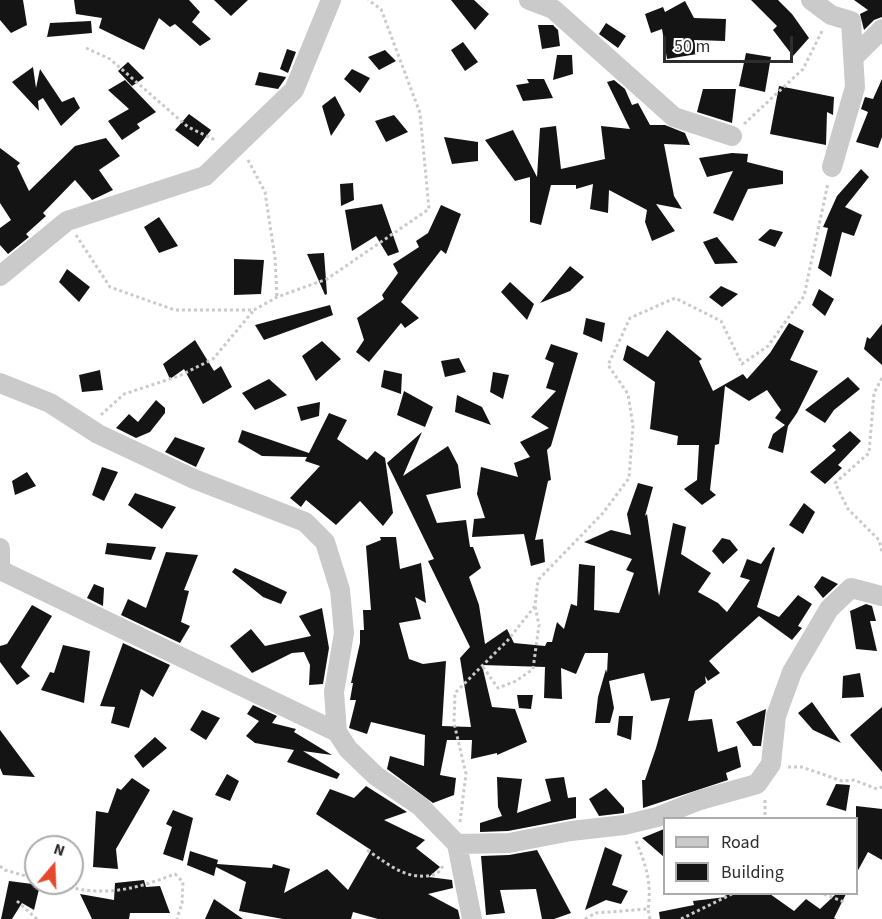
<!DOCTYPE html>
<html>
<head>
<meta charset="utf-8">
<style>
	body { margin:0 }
	#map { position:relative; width:882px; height:919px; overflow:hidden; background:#fff; font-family:"Source Sans 3",sans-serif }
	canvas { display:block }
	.legend { position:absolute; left:663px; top:817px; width:195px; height:78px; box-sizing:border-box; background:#fff; border:2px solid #ababab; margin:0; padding:8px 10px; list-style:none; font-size:18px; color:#2d2d2d }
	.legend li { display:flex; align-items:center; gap:12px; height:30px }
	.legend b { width:30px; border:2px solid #ababab }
	.north { position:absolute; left:24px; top:835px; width:60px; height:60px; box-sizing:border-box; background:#fff; border:2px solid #ababab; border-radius:50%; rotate:19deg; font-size:16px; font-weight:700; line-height:24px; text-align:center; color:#2d2d2d }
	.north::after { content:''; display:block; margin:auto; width:21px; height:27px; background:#e5482d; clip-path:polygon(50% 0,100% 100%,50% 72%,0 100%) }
	.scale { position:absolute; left:663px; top:36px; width:130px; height:27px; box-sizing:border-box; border:3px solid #2d2d2d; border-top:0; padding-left:8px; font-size:18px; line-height:21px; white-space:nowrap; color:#2d2d2d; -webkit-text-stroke:4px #fff; paint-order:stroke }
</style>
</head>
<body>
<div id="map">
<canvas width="882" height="919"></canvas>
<ul class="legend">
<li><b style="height:8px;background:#cacaca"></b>Road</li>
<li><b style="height:16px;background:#141414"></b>Building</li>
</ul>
<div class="north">N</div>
<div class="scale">50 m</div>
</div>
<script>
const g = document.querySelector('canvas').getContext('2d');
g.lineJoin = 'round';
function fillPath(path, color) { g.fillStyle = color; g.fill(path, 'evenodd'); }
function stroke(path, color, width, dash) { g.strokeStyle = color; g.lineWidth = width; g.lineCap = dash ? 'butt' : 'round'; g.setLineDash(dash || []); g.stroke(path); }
fillPath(new Path2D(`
	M 0,0 L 23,0 L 27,25 L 11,33 L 0,20 Z
	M 74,0 L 189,0 L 200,12 L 192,22 L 211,39 L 200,46 L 175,24 L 170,27 L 159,18 L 144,50 L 99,28 L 102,18 L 76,14 Z
	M 214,0 L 248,0 L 231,16 Z
	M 451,0 L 474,0 L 489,14 L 475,30 Z
	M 751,0 L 778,0 L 792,14 L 809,38 L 793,56 L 773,30 L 777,26 Z
	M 854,0 L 882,0 L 882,17 L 874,20 L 864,30 L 860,14 L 868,10 Z
	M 685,1 L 694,18 L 726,19 L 725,41 L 694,40 L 697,54 L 667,59 L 662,29 L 651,33 L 645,14 L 663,7 L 665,12 Z
	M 91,21 L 92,33 L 47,37 L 50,23 Z
	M 606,23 L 626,36 L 618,48 L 599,34 Z
	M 538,25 L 553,25 L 558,30 L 560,46 L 542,49 Z
	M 463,42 L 478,62 L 465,71 L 451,50 Z
	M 287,49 L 296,52 L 288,73 L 280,69 Z
	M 385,50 L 396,61 L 379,70 L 368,57 Z
	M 746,53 L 771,57 L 765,92 L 739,86 Z
	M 557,55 L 572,55 L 573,74 L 553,80 Z
	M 128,62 L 144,78 L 132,86 L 118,71 Z
	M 33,67 L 36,88 L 40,69 L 62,102 L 74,97 L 80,108 L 61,126 L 43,98 L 38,101 L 39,111 L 12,82 Z
	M 352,69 L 370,78 L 360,93 L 344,79 Z
	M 259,72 L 286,77 L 285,79 L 278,89 L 255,85 Z
	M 527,79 L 544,79 L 553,98 L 523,101 L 516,85 L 529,83 Z
	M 882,79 L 882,137 L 878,148 L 856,142 L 868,112 L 861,109 L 865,97 L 873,99 Z
	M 125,80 L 156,112 L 137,124 L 140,128 L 122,140 L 108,121 L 129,109 L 108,90 Z
	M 614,80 L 625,89 L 632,105 L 638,103 L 650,125 L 665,125 L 685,133 L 690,145 L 664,144 L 674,196 L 682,209 L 656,204 L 675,231 L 652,241 L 645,222 L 647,210 L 609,190 L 608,213 L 590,209 L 593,184 L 576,189 L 576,185 L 551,185 L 541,225 L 530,222 L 530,177 L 515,181 L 485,140 L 513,130 L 537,177 L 540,128 L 556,126 L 561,169 L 605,159 L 601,126 L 630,129 L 607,82 Z
	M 779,86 L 834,97 L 833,115 L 827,112 L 826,145 L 770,134 Z
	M 703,89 L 736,89 L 732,123 L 697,112 Z
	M 335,96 L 345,115 L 331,136 L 322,106 Z
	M 189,114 L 211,130 L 198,147 L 175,130 Z
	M 394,115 L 408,132 L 386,142 L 375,121 Z
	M 444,137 L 478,142 L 478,161 L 452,164 Z
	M 106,138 L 120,156 L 99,170 L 113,190 L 92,200 L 75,180 L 43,213 L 46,216 L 26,234 L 29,237 L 8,254 L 0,245 L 0,228 L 11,220 L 0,203 L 0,148 L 20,163 L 17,166 L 29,191 L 75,146 Z
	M 732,153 L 748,154 L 747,162 L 783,171 L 783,184 L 748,189 L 733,221 L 713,213 L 733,171 L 707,177 L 699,158 Z
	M 861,169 L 869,177 L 845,207 L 862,215 L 854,236 L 842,232 L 831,277 L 818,268 L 828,228 L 823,227 L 837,196 Z
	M 353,183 L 354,200 L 341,206 L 340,184 Z
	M 382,204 L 399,252 L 388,256 L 376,236 L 352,251 L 345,210 Z
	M 441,205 L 461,214 L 446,254 L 441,250 L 401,302 L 419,318 L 405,328 L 401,323 L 369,362 L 356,352 L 364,340 L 357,318 L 384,299 L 382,295 L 398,273 L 393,264 L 419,247 L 416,241 L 428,233 Z
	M 159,217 L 178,246 L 159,253 L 144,227 Z
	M 770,229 L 783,232 L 775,247 L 758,240 Z
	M 717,237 L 738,263 L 715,264 L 703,242 Z
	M 324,253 L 327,294 L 325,295 L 307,254 Z
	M 234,259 L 264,260 L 261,294 L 234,295 Z
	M 570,266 L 584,277 L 570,291 L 540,303 Z
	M 67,269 L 90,287 L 79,302 L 59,282 Z
	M 510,282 L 534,304 L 527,320 L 501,292 Z
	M 721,286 L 738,294 L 722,307 L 709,297 Z
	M 819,289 L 834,299 L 825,316 L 812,305 Z
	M 330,305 L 333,315 L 264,340 L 255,325 Z
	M 586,318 L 605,323 L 602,342 L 583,334 Z
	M 789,323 L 804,331 L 790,360 L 818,371 L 797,413 L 788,426 L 783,453 L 768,448 L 773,434 L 785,425 L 775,418 L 781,410 L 767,390 L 749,401 L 725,386 L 719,444 L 715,445 L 710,490 L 716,495 L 702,505 L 684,489 L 697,480 L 699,445 L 677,445 L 678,436 L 650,429 L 655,382 L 623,360 L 627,345 L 648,357 L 667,330 L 702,359 L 699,361 L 713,391 L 743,374 L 747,379 L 770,353 Z
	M 882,324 L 882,365 L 864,349 L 867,337 L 870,339 Z
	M 195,340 L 214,371 L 221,366 L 232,387 L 203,404 L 184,369 L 170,379 L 163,364 Z
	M 322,341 L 341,359 L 316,381 L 302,356 Z
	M 551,344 L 578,353 L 551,446 L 547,450 L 551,480 L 548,481 L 535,540 L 543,539 L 545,562 L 531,566 L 524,534 L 472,537 L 474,519 L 485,518 L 477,494 L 481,467 L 518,477 L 514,463 L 530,457 L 520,442 L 549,428 L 531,417 L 556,391 L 546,388 L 554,363 L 545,359 Z
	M 459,358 L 466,372 L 445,377 L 441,361 Z
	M 100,370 L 103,390 L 82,392 L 79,375 Z
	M 384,370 L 402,374 L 401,394 L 381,387 Z
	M 493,372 L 509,375 L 503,399 L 490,392 Z
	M 848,377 L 860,389 L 834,410 L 825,423 L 805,410 Z
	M 269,379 L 287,395 L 255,410 L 242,393 Z
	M 404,391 L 433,407 L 425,427 L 397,415 Z
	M 457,395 L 482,407 L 491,425 L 455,412 Z
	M 156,400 L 165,408 L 165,413 L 150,432 L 136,438 L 116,428 L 129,414 L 138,422 Z
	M 320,402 L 319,416 L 301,421 L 297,407 Z
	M 329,413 L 347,420 L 337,439 L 367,460 L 375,451 L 385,458 L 393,513 L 383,526 L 360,501 L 336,525 L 306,500 L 301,507 L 290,498 L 320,466 L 305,461 L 307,457 L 262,456 L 238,442 L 242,430 L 309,453 Z
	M 850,431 L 861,441 L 838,465 L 842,468 L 825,484 L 810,472 L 836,450 L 832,446 Z
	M 422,432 L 403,476 L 448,446 L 458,465 L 461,488 L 426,495 L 437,523 L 466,520 L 470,547 L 473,547 L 481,568 L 469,577 L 479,605 L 485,644 L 507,629 L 514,643 L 545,646 L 547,642 L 552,642 L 557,622 L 564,629 L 571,604 L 577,606 L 579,564 L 595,566 L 594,610 L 619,613 L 634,573 L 626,570 L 632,559 L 584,542 L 611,530 L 631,535 L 627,514 L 638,483 L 653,487 L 645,516 L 647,514 L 659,596 L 673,523 L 686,527 L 681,554 L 711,573 L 698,592 L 718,603 L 727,612 L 750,580 L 740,577 L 747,559 L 761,564 L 773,547 L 775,548 L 757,607 L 779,617 L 798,595 L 812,604 L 798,626 L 802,628 L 792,640 L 759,616 L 709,661 L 720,673 L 708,681 L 705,676 L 706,683 L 695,691 L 688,721 L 712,719 L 718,752 L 737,746 L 741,767 L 726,773 L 728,780 L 643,808 L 642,780 L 645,780 L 656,748 L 670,698 L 651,701 L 644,673 L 609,681 L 614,708 L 610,723 L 595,723 L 598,697 L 606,669 L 607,673 L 608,653 L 585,653 L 576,674 L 561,668 L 562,699 L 544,698 L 545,667 L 482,665 L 492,707 L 515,709 L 527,742 L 497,755 L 497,753 L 471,759 L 472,740 L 447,740 L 440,775 L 456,778 L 454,795 L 433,803 L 387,769 L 390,756 L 424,766 L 425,735 L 371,722 L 367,734 L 349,728 L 356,700 L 350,700 L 353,683 L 351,683 L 360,643 L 360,630 L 364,630 L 363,610 L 371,610 L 366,546 L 381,540 L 380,537 L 396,537 L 400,569 L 421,563 L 426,603 L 415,597 L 421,619 L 399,623 L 409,659 L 423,664 L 446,661 L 442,726 L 471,727 L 460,658 L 470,647 L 428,561 L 434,559 L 387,463 Z
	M 175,437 L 205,448 L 196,467 L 165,452 Z
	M 102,467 L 118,472 L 104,501 L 92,495 Z
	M 27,472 L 36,486 L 15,495 L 12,481 Z
	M 135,493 L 176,507 L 162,529 L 128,505 Z
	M 804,503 L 815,512 L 803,534 L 789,525 Z
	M 722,538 L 730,540 L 738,550 L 723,564 L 712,551 Z
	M 107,543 L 156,547 L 151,560 L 105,554 Z
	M 166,552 L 198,555 L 184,590 L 189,591 L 181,622 L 190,626 L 180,643 L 121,615 L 128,599 L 146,608 Z
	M 235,568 L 287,592 L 281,604 L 263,597 L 232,572 Z
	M 822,576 L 838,584 L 823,598 L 814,587 Z
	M 94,584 L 104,588 L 103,606 L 87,598 Z
	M 866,604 L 872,606 L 876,621 L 870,621 L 877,651 L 856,649 L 850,611 Z
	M 32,605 L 52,616 L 21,667 L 30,676 L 17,685 L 0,662 L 0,646 L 7,644 Z
	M 322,608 L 329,648 L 323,684 L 309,685 L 310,665 L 304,652 L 292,653 L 252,673 L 230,646 L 251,629 L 265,646 L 311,636 L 299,616 Z
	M 123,643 L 170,665 L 153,697 L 141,689 L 129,728 L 111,723 L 115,707 L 100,706 Z
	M 63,645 L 90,651 L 84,703 L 41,690 L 50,672 L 54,673 Z
	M 860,673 L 864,697 L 842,698 L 843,676 Z
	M 517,695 L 533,695 L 531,709 L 519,708 Z
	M 812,702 L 841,743 L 813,730 L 798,713 Z
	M 253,705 L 277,716 L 272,723 L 296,729 L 294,732 L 332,755 L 303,751 L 340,774 L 337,779 L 287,762 L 294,750 L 255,743 L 246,736 L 259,721 L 247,714 Z
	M 882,707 L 882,772 L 850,735 Z
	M 766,709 L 761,746 L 753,746 L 736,722 Z
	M 202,710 L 220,718 L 206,740 L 190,730 Z
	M 619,716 L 633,716 L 631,740 L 617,735 Z
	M 0,730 L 35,777 L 3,775 L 0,768 Z
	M 155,737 L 167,748 L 143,768 L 134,756 Z
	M 227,774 L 239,781 L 230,801 L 215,795 Z
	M 497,777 L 522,779 L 517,813 L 551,801 L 545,779 L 564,777 L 568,798 L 576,797 L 576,818 L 508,831 L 480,832 L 480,823 L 502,816 L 498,807 Z
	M 132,778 L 150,790 L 116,849 L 118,869 L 93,867 L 96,811 L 108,813 L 117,788 L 121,790 Z
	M 836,784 L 850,785 L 846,811 L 826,805 Z
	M 366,786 L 407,812 L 384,820 L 425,840 L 416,848 L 440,867 L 429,877 L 452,880 L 453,888 L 428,894 L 458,910 L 460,919 L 378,919 L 353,912 L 351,919 L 283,919 L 239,911 L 246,882 L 216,867 L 214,876 L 187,865 L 190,851 L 218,860 L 217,864 L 272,868 L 273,864 L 290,869 L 284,893 L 327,869 L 348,890 L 371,850 L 316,814 L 330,789 L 354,798 Z
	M 606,788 L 624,808 L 624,813 L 599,816 L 589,799 Z
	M 856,806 L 882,809 L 882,860 L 868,852 L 856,874 Z
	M 173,810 L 193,818 L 183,861 L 163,854 L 172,827 L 166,824 Z
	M 664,829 L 664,857 L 642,838 Z
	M 605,847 L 622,855 L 612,885 L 628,891 L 621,904 L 606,900 L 585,910 Z
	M 537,850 L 571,913 L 554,919 L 542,919 L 536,889 L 500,890 L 505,913 L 486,915 L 481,856 L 509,855 Z
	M 144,880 L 146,887 L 160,886 L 170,913 L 130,913 L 129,919 L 92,919 L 80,894 L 114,900 L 115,883 Z
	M 9,881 L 40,885 L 34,910 L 22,903 L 12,919 L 1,919 Z
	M 725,894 L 770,894 L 794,911 L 806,899 L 820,909 L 836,894 L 846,894 L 834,918 L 836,919 L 660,919 L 659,912 L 694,905 L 693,901 L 726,897 Z
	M 214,899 L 243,919 L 205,919 Z`), '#141414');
stroke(new Path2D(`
	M 86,48 L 110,59 L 188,127 L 215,140
	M 744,124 L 803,69 L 823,29
	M 248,160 L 265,192 L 275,258 L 277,297
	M 76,235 L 110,287 L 175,310 L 254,310 L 277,297 L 327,279 L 429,209 L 420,113 L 381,9 L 368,0
	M 882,378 L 874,393 L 869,453 L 835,483 L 848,509 L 879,540 L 882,552
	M 101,415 L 124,394 L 179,376 L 213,359 L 254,310
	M 483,667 L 498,688 L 516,681 L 533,669 L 539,625 L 535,606
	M 788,767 L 802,767 L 842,781 L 854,780 L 877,789 L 882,787
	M 765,800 L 765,818
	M 460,822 L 466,774 L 454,723 L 455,693 L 508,640 L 535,606 L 538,580 L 603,513 L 629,478 L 633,426 L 628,394 L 608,365 L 630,318 L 675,298 L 721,321 L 742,364 L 768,346 L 804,296 L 828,183
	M 636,841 C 646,865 652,883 648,909
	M 367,850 C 391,866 408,882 437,874 L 443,866
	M 0,866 L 5,870 L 36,879
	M 52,883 C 101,897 128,892 175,874 L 183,882 L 182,903 L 177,919
	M 824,894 L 844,902
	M 17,901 L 37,919
	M 585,919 L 596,913 L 648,909 L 650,919
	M 681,919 L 732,894`), '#cacaca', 3, [3, 3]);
stroke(new Path2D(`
	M 529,0 L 553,9 L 674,117 L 732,136
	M 811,0 L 831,15 L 851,21 L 855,87 L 832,167
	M 854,57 L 882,29
	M 0,276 L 67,221 L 205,176 L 294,90 L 331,0
	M 0,383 L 50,403 L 98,434 L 194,479 L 305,522 L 325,542 L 340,590 L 344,633 L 334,692 L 337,732 L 348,749 L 376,776 L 420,806 L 457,844 L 472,919
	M 0,548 L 0,566
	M 0,570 L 337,732
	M 457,844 L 509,843 L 571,831 L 624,825 L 657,817 L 700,800 L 757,784 L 771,764 L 776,716 L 792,672 L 829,609 L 851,588 L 882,596`), '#cacaca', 20);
</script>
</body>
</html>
